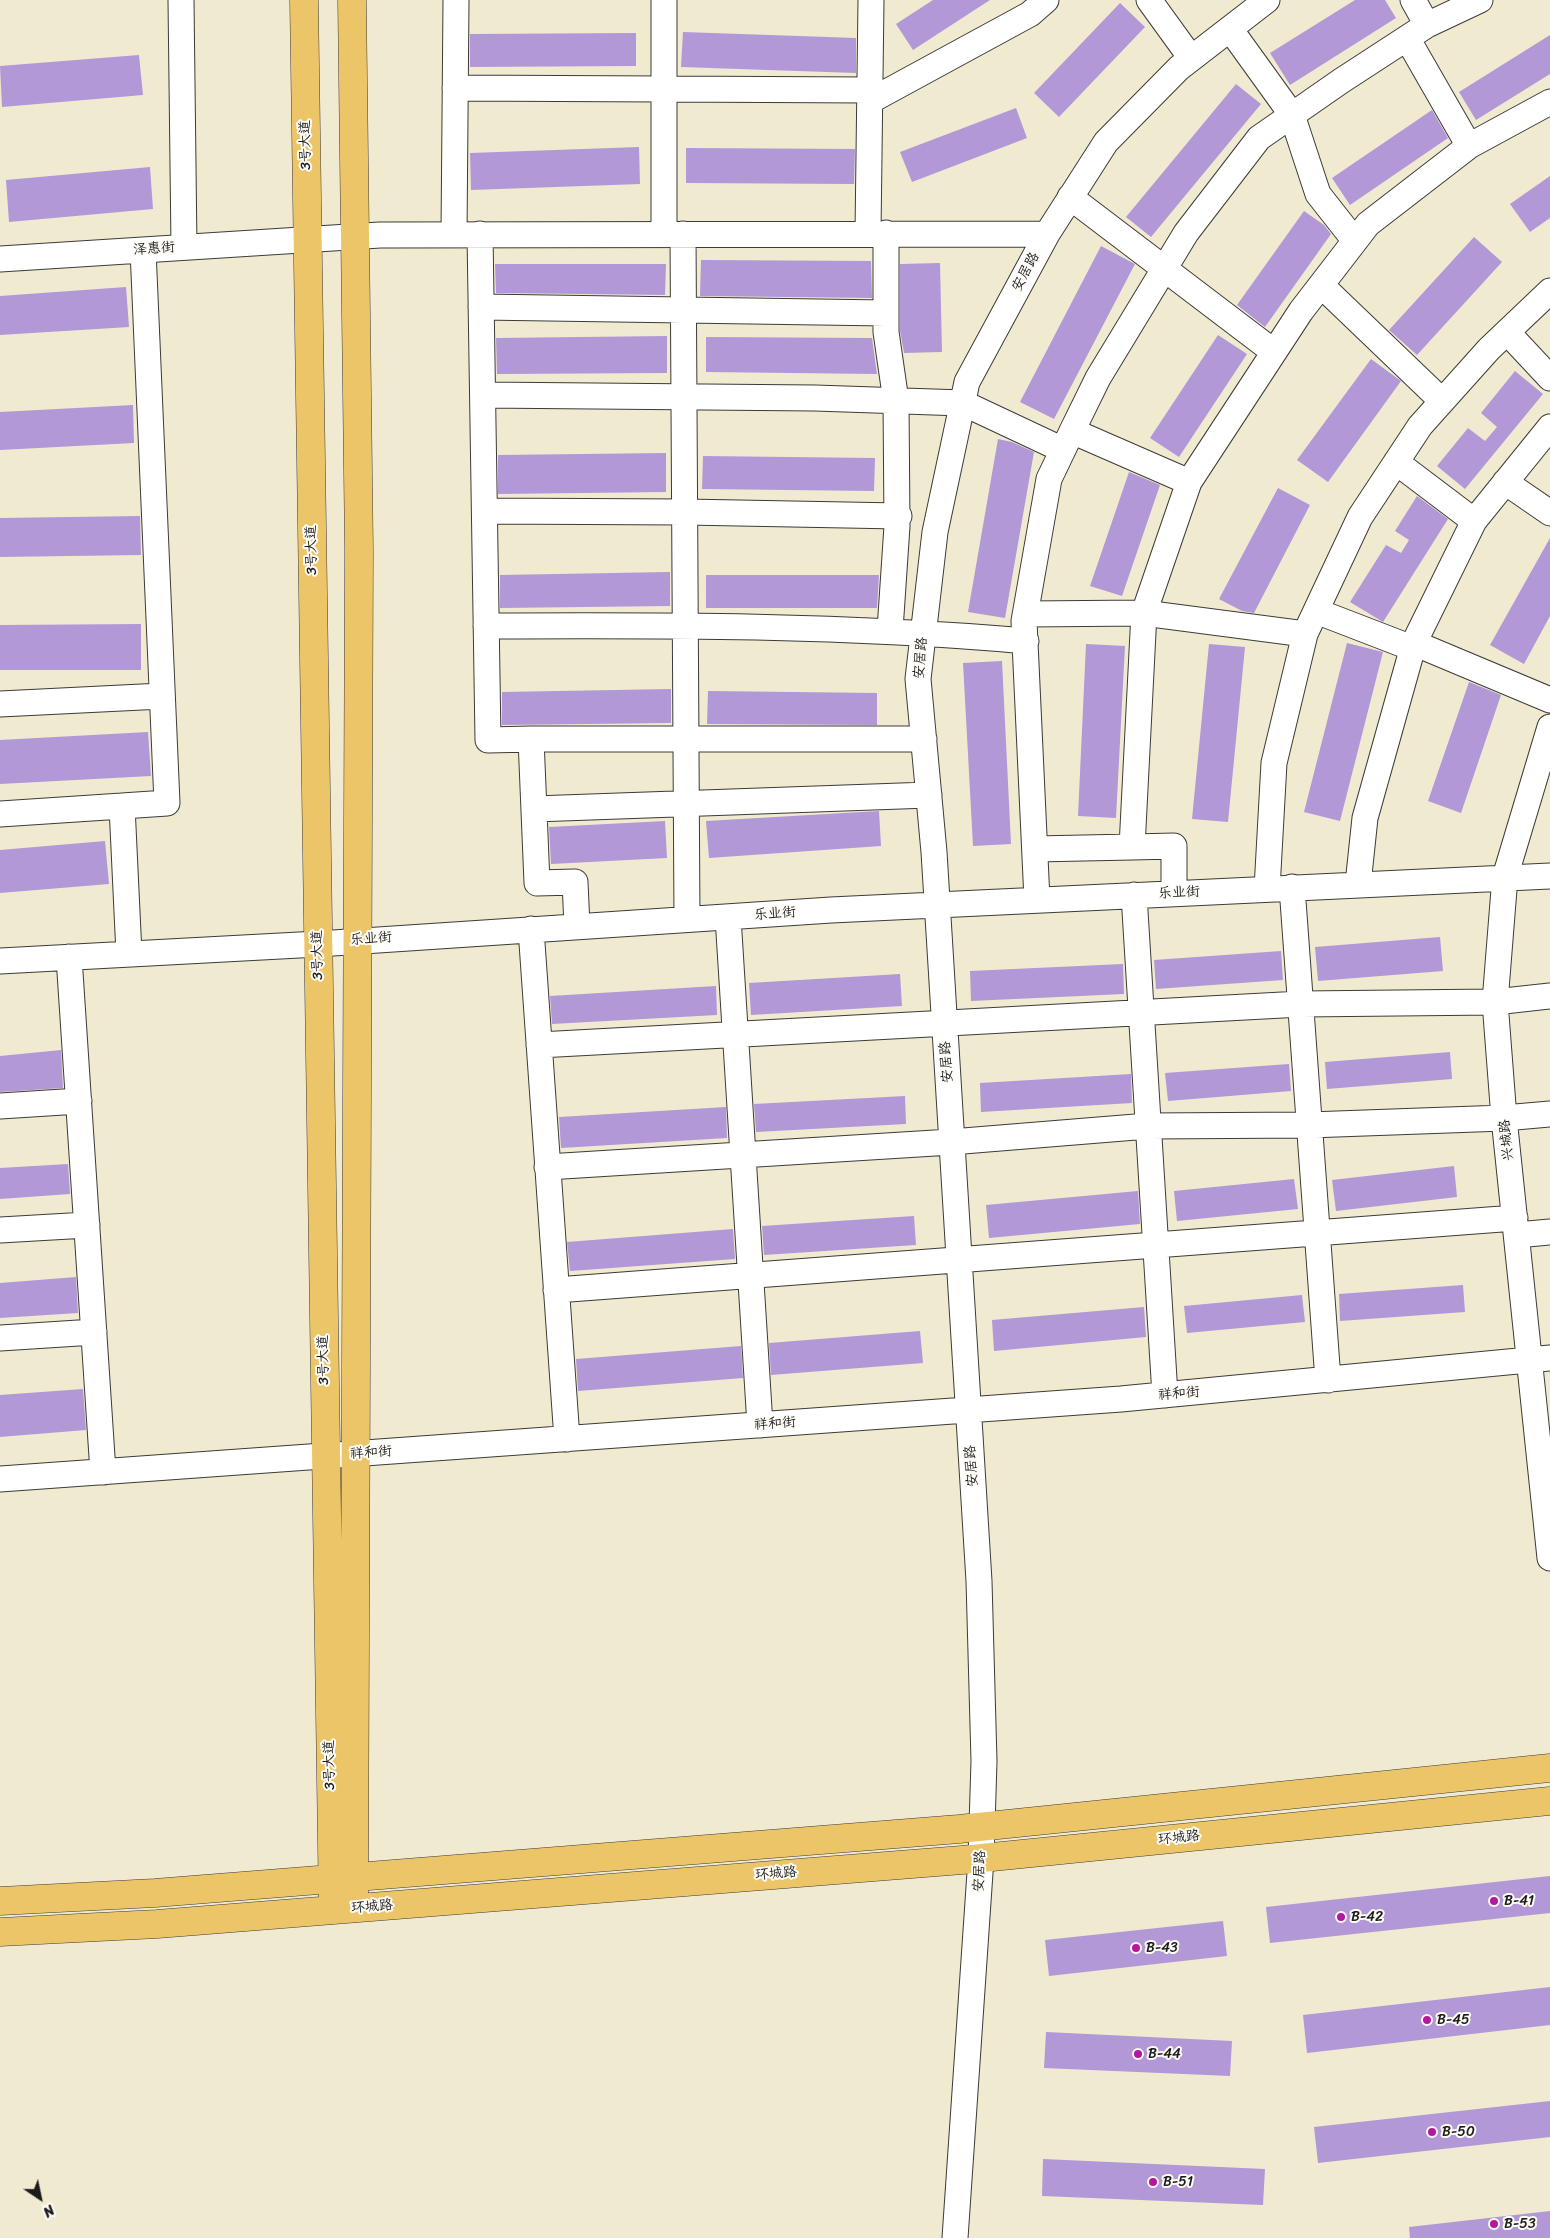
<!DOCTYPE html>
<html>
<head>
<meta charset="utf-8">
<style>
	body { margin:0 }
	#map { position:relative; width:1550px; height:2238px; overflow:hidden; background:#f0ead1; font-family:Sriracha,sans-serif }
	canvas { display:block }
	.north { position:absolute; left:15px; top:2173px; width:50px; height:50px; -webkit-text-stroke:4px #fdfcf7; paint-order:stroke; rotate:146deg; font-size:14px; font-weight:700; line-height:20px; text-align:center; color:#1c1c1c }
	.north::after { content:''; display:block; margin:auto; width:18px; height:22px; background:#1c1c1c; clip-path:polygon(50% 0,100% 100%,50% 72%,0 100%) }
</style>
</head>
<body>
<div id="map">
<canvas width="1550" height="2238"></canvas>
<div class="north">N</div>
</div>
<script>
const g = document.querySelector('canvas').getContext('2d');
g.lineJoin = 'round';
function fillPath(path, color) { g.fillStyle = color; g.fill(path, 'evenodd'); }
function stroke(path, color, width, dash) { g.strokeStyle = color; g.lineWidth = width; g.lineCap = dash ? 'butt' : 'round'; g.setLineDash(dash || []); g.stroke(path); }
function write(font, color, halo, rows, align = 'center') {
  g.font = font + ' Sriracha,"LXGW WenKai TC",sans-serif'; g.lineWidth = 4; g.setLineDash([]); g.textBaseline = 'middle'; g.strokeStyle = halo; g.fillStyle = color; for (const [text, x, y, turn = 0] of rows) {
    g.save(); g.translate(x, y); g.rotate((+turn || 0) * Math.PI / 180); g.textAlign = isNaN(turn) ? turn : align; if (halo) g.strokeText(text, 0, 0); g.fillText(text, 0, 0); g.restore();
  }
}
fillPath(new Path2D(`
	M 933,0 L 990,0 L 913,50 L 896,24 Z
	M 1355,0 L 1385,0 L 1396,18 L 1290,85 L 1270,53 Z
	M 1120,3 L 1145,27 L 1059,117 L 1034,93 Z
	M 683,32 L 856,38 L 856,73 L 681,67 Z
	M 636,33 L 636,66 L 470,67 L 470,34 Z
	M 1550,35 L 1550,74 L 1476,120 L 1459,92 Z
	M 139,55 L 143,95 L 2,107 L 0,66 Z
	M 1236,84 L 1261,104 L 1151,237 L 1126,217 Z
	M 1016,108 L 1027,138 L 912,182 L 900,152 Z
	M 1432,110 L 1448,138 L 1350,205 L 1332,178 Z
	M 639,147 L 640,184 L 471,190 L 470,153 Z
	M 686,148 L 855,149 L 854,184 L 686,183 Z
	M 150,167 L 153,209 L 9,222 L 6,180 Z
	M 1550,176 L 1550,218 L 1530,232 L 1510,204 Z
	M 1304,211 L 1324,225 L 1331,234 L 1265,327 L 1237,305 Z
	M 1474,237 L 1502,262 L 1417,355 L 1389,330 Z
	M 1101,246 L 1135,264 L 1054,419 L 1020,402 Z
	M 701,260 L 871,261 L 872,298 L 700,296 Z
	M 940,263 L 942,352 L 904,353 L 900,331 L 900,264 Z
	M 495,264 L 666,264 L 665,295 L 496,293 Z
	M 126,287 L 129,327 L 0,335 L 0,296 Z
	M 1218,335 L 1247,354 L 1179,457 L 1150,438 Z
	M 667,336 L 667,373 L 497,374 L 496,338 Z
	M 706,337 L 872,338 L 877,374 L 706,372 Z
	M 1371,359 L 1401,381 L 1328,482 L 1297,460 Z
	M 1515,371 L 1543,394 L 1465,489 L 1437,466 L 1468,428 L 1485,441 L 1497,427 L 1481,413 Z
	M 133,405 L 134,443 L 0,450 L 0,412 Z
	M 998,439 L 1012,442 L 1034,452 L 1005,618 L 968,612 Z
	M 666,453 L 666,492 L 498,494 L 498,455 Z
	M 703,456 L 875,458 L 874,491 L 702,489 Z
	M 1129,472 L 1160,485 L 1122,596 L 1090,586 Z
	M 1278,488 L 1310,505 L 1254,613 L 1242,611 L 1219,599 Z
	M 1417,496 L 1448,519 L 1383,622 L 1350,602 L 1386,545 L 1401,553 L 1409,540 L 1395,531 Z
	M 140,516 L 141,555 L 0,557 L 0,518 Z
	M 1550,538 L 1550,616 L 1524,664 L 1490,645 Z
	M 670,572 L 670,606 L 500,608 L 500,575 Z
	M 706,575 L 879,575 L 877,608 L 706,608 Z
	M 141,624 L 141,670 L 0,670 L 0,625 Z
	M 1347,643 L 1383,652 L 1340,821 L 1304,812 Z
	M 1086,644 L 1125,646 L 1116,818 L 1078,816 Z
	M 1209,644 L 1245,647 L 1228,822 L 1192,819 Z
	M 1002,661 L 1011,844 L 973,846 L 963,663 Z
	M 1469,682 L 1501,695 L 1461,813 L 1428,801 Z
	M 671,689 L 671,723 L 502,725 L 502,692 Z
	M 708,691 L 877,693 L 877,725 L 707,724 Z
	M 148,732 L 151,776 L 0,784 L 0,740 Z
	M 879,811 L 881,846 L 709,858 L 706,821 Z
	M 665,821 L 667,858 L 551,864 L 549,827 Z
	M 105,841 L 109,884 L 0,893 L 0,850 Z
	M 1440,937 L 1443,971 L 1318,981 L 1315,947 Z
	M 1281,951 L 1283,980 L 1156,989 L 1154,960 Z
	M 1123,964 L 1124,994 L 971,1001 L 970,971 Z
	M 900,974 L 902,1006 L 751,1015 L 749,983 Z
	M 716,986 L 717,1015 L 552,1024 L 550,996 Z
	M 61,1050 L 63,1088 L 0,1092 L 0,1056 Z
	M 1450,1052 L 1452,1079 L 1327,1089 L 1325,1062 Z
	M 1289,1064 L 1291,1091 L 1168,1101 L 1165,1073 Z
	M 1131,1074 L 1132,1103 L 981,1112 L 980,1083 Z
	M 905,1096 L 906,1124 L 756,1132 L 754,1104 Z
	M 726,1107 L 727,1138 L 561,1148 L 559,1117 Z
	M 68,1164 L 70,1194 L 0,1199 L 0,1168 Z
	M 1454,1166 L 1457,1197 L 1336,1211 L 1332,1180 Z
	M 1294,1179 L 1298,1209 L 1177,1221 L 1174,1191 Z
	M 1138,1191 L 1140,1224 L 989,1238 L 986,1205 Z
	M 914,1216 L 916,1245 L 764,1255 L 762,1226 Z
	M 733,1229 L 735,1259 L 570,1271 L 567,1242 Z
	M 76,1277 L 78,1313 L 0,1318 L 0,1283 Z
	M 1463,1285 L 1465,1312 L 1340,1321 L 1339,1294 Z
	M 1302,1295 L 1305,1322 L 1187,1333 L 1184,1306 Z
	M 1144,1307 L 1146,1337 L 994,1351 L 992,1320 Z
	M 920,1331 L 923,1363 L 771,1375 L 769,1343 Z
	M 741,1346 L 743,1378 L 578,1391 L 576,1359 Z
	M 83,1389 L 86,1430 L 0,1437 L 0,1395 Z
	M 1550,1876 L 1550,1913 L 1270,1943 L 1266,1907 Z
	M 1223,1921 L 1227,1956 L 1049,1976 L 1045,1940 Z
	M 1550,1987 L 1550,2025 L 1307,2053 L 1303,2015 Z
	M 1046,2032 L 1232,2041 L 1230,2076 L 1044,2068 Z
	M 1550,2101 L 1550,2137 L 1318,2163 L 1314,2127 Z
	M 1043,2159 L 1265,2169 L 1263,2205 L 1042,2196 Z
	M 1550,2211 L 1550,2238 L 1410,2238 L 1409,2227 Z`), '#b298d7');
const minor = new Path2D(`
	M 181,0 L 184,247
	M 1149,0 L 1191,58
	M 1413,0 L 1427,25
	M 1230,29 L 1292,115 L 1318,194 L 1355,241
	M 1407,38 L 1469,146
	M 455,88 L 870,90
	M 870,101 L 1030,14 L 1046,0
	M 1070,197 L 1274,352
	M 868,233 L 871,0
	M 886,233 L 886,332 L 896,401 L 897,526 L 890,630
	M 480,234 L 488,740 L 531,739 L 537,883 L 575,882 L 577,926
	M 664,234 L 664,0
	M 683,234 L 687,919
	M 454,235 L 456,0
	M 0,259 L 380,235 L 1047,234
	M 1321,285 L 1442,401
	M 481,307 L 886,313
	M 1507,332 L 1550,378
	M 483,395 L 815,398 L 963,403 L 1063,450
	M 1072,431 L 1189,482
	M 1396,462 L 1474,521
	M 1505,482 L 1550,513
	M 485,511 L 685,512 L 899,516
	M 1316,611 L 1412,648
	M 1026,614 L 1144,613 L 1305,634
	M 486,626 C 666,625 846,625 1026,641
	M 1414,643 L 1550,700
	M 0,704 L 162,696
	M 1550,727 L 1505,877 L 1495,1002 L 1504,1118 L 1550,1558
	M 531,739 L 924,739
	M 534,809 L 929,795
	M 0,814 L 122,806
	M 1035,849 L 1132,847
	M 1358,884 L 1365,818 L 1414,643 L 1474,521 L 1550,427
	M 1292,887 L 1328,1380
	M 1267,889 L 1274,763 L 1305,634 L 1360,517 L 1420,426 L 1489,349 L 1550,291
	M 1174,893 L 1174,846 L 1132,847 L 1144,613 L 1189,482 L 1301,311 L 1368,224 L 1469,146 L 1550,102
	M 1134,895 L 1165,1395
	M 1037,900 L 1024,621 L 1049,479 L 1072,431 L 1098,378 L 1186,233 L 1259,138 L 1341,81 L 1427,25 L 1480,0
	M 728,917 L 760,1425
	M 531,929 L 567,1439
	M 129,954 L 122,806 L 167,803 L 143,250
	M 69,957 L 103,1472
	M 0,961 L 318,944 L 831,910 L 1550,876
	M 539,1045 L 1301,1004 L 1495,1002 L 1550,996
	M 0,1106 L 79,1101
	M 547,1167 L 951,1142 L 1148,1126 L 1309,1125 L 1504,1118 L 1550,1114
	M 0,1230 L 87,1225
	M 1517,1235 L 1550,1232
	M 556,1290 L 1515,1218
	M 0,1338 L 94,1332
	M 0,1479 L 1121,1399 L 1550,1358
	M 955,2238 L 981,1858 L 984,1761 L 979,1581 L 934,852 L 918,679 L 935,532 L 967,382 L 1047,234 L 1106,142 L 1179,68 L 1267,0`);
const major = new Path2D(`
	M 304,0 L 333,1910
	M 352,0 L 359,550 L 354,1908
	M 0,1901 L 155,1893 L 959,1829 L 1550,1768
	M 0,1932 L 157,1924 L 962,1860 L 1550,1801`);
stroke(minor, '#3c3b37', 27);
stroke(major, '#3c3b37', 29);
stroke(minor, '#fff', 25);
stroke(major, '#edc569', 28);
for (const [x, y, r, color] of [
	[1494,1901,5,"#b5179e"],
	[1341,1917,5,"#b5179e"],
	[1136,1948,5,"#b5179e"],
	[1427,2020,5,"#b5179e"],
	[1138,2054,5,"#b5179e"],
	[1432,2132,5,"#b5179e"],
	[1153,2182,5,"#b5179e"],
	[1494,2224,5,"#b5179e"]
]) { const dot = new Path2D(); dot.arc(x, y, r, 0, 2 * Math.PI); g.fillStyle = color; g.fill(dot); stroke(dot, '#fdfcf7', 2); }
write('14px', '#1c1c1c', '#fdfcf7', [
	["3号大道",306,145,-91],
	["泽惠街",154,249,-4],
	["安居路",1026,272,-62],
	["3号大道",312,550,-91],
	["安居路",921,658,-85],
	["乐业街",1179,893,-3],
	["乐业街",775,914,-4],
	["乐业街",371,939,-4],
	["3号大道",318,955,-91],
	["安居路",947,1062,-94],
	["兴城路",1507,1140,-96],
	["3号大道",324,1360,-91],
	["祥和街",1179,1394,-5],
	["祥和街",775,1424,-4],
	["祥和街",371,1453,-4],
	["安居路",972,1466,-94],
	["3号大道",330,1765,-91],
	["环城路",1179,1838,-6],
	["安居路",980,1871,-87],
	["环城路",776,1874,-5],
	["环城路",372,1907,-5]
]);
write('14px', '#1c1c1c', '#fdfcf7', [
	["B-41",1504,1901],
	["B-42",1351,1917],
	["B-43",1146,1948],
	["B-45",1437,2020],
	["B-44",1148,2054],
	["B-50",1442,2132],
	["B-51",1163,2182],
	["B-53",1504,2224]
], 'left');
</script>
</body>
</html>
